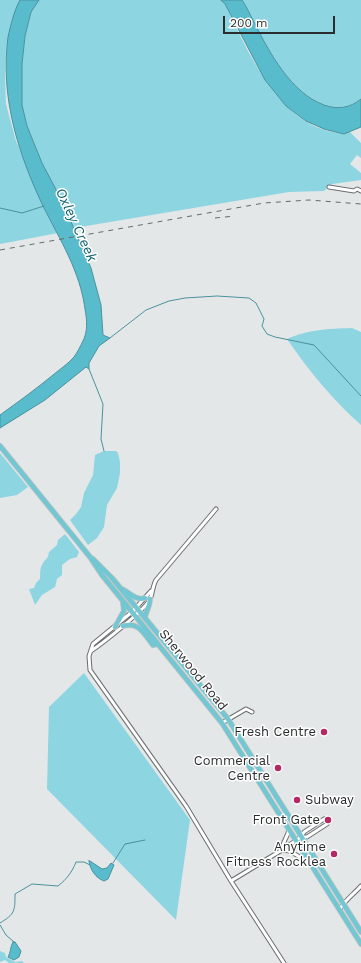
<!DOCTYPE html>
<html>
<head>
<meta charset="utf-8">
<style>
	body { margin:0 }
	#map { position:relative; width:361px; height:963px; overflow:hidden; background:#e3e7e8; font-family:"Work Sans",sans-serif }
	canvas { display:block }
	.scale { position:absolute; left:223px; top:16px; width:112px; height:18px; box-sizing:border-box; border:2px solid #2b2c2d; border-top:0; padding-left:5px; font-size:12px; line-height:14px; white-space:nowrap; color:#2b2c2d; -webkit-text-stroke:3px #fff; paint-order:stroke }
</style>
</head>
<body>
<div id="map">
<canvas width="361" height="963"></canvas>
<div class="scale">200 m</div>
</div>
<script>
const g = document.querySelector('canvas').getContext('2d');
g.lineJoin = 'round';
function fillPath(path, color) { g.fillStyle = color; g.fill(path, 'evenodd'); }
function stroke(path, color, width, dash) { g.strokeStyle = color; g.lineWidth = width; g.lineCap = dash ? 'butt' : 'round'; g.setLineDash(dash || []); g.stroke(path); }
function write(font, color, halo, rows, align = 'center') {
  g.font = font + ' "Work Sans",sans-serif'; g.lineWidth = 3; g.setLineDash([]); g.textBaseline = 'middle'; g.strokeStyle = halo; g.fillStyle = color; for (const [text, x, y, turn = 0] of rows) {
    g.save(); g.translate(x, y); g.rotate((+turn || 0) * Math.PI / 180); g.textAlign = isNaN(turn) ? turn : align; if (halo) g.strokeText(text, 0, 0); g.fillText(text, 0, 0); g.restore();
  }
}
fillPath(new Path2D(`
	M 0,0 L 20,0 L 6,48 L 5,74 L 6,104 L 16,141 L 44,207 L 58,233 L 0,244 Z
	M 39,0 L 221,0 L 225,4 C 246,48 276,117 328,131 C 336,132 342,135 349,131 L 361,143 L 361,158 L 357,155 L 350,164 L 361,173 L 361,180 L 332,184 L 324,191 L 289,192 L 74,228 L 42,163 L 27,126 L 22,105 L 22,64 L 25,36 L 31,12 Z
	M 242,0 L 361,0 L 361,99 C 350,108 338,110 324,105 C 291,93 269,52 254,22 C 250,15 247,7 242,0 Z
	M 352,328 L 361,332 L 361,425 C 333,400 308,370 287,339 C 310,329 327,329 352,328 Z
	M 104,451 L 116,451 L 118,453 L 120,462 L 120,473 L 117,488 L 107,505 L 104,527 L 97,538 L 88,545 L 70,520 L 76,514 L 81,507 L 84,493 L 93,475 L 95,455 Z
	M 0,453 L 28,487 L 17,495 L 0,498 Z
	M 65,534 L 79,552 L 77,557 L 70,559 L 62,565 L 62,575 L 57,579 L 55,587 L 42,595 L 35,605 L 29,589 L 34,588 L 36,583 L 40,579 C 40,574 40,567 43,563 C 47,557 48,559 49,552 L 57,545 L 58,540 Z
	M 84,673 L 190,820 L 176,920 L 47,789 L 49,707 Z
	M 0,951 L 5,953 L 6,957 L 15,962 L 22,961 L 24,963 L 9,963 L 5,960 L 0,962 Z`), '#8ed5e2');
const water = new Path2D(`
	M 20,0 L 39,0 L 31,12 L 25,36 L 22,64 L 22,105 L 27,126 L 42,163 L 62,201 L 91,268 L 101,305 L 103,335 L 110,338 L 99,346 L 89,363 L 89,369 L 86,367 L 45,400 L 0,428 L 0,415 C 18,402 36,389 53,375 C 60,369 68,364 74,357 C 77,353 80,347 83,341 C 88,331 87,320 85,309 C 80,271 60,240 43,206 C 18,153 0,97 8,37 C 11,24 14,11 20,0 Z
	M 221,0 L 242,0 C 247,7 250,15 254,22 C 269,52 291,93 324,105 C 338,110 350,108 361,99 L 361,127 L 344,134 L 324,129 L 306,121 L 286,106 L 265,80 L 225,4 Z
	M 89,861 L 90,861 L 102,869 L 107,868 L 111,863 L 114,865 L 108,879 L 104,881 C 96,878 90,870 89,861 Z
	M 13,942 L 15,942 L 21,951 L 19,957 L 14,960 L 8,957 C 11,952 10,947 13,942 Z`);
fillPath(water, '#58bccd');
stroke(water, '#4a919d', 1);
stroke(new Path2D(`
	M 0,208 L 22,213 L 44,206
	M 110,338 L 146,310 L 169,301 L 185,298 L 217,296 L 249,298 L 256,303 L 264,319 L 262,326 L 267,334 L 275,337 L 314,345 L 361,396
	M 89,369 L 103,404 L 101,439 L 104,451
	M 113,863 L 125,844 L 145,840
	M 0,923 C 15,914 15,911 15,894 L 32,884 L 58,886 C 67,879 72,872 76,862 L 84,862 L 90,865
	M 0,925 L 6,935 L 14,942`), '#4a919d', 1);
stroke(new Path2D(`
	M 324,819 L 330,816
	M 327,824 L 332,820`), '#bec2c3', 3, [3, 1.5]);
const minor = new Path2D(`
	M 329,187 L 354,191 L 357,189 L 361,191
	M 151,591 L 132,612 L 93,644 L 89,656 L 90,670 L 186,806 L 231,881 L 284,963
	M 91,651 C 103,643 142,612 149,601 C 153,595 152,587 156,580 L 216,509
	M 222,723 L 246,709 L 252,712
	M 301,837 L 307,837 L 327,824
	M 282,850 C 282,842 288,837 289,829
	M 283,850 L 290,851 L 309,863
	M 231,881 L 282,850 L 301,837 L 304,832 L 324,819
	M 340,909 C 345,900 354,894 361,886`);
const primary = new Path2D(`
	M 0,446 L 90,557 L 102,575 L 222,723 L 361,944
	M 93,559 L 112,578 L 228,719 L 361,932
	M 122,589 C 130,593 136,601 145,598
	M 145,618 C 146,611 150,606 150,599
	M 123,626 C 139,621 144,634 153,645 L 158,644
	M 115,627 L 124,611 L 123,603`);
stroke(minor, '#6b6f6f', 5);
stroke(primary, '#c4c4c4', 6);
stroke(minor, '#fff', 3);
stroke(primary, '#73c7d2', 4.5);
stroke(new Path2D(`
	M 215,218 L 235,216
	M 0,250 L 264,203 L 309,200 L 361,204`), '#666869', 1, [5, 5]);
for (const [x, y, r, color] of [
	[324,732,4,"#b42964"],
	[278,768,4,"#b42964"],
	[297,800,4,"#b42964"],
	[328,820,4,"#b42964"],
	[334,854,4,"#b42964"]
]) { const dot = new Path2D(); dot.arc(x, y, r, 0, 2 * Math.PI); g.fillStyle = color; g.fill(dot); stroke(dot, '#fff', 1.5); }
write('13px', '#2b2c2d', '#fff', [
	["Sherwood Road",193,670,51]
]);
write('13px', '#2b2c2d', '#fff', [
	["Fresh Centre",316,732],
	["Commercial",270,761],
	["Centre",270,776],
	["Subway",305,800,"left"],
	["Front Gate",320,820],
	["Anytime",326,847],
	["Fitness Rocklea",326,862]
], 'right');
write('italic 14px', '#0d626e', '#fff', [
	["Oxley Creek",76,225,65]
]);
</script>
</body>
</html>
